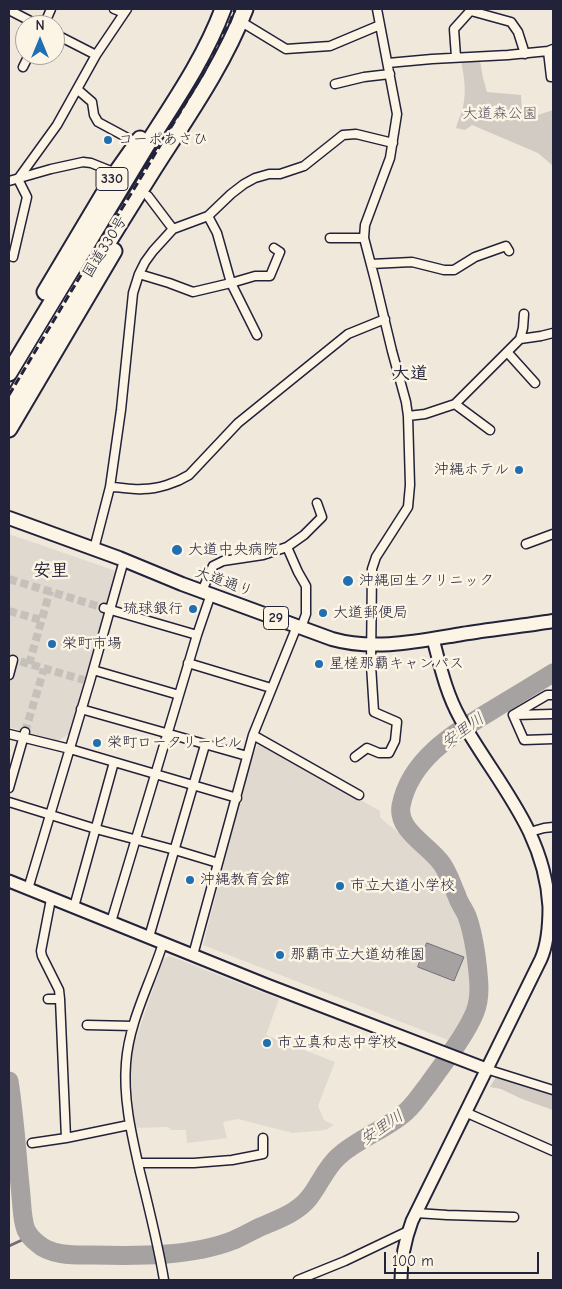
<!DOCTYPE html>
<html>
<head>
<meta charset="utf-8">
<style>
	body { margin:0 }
	#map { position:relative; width:562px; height:1289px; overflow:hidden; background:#efe8db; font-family:"Comic Neue",sans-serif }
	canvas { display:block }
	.frame { position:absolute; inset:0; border:10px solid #22223b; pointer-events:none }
	.north { position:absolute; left:15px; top:15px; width:50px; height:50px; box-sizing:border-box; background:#fcf5e5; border:1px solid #a5a1a1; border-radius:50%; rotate:0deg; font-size:14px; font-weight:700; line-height:20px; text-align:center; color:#22223b }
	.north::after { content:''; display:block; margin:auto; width:18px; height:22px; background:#1f6fb2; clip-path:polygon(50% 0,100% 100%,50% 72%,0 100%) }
	.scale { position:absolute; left:384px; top:1252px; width:155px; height:22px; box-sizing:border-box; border:2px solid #22223b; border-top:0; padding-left:6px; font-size:15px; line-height:18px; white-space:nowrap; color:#22223b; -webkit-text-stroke:4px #fcf5e5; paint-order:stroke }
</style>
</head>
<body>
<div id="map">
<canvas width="562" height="1289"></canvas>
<div class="frame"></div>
<div class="north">N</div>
<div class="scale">100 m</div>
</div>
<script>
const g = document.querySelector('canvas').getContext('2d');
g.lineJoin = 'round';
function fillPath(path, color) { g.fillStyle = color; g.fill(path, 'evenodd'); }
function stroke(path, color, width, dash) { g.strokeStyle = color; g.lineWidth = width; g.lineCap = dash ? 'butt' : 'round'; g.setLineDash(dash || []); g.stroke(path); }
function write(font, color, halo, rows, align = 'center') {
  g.font = font + ' "Comic Neue","Klee One",sans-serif'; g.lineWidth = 5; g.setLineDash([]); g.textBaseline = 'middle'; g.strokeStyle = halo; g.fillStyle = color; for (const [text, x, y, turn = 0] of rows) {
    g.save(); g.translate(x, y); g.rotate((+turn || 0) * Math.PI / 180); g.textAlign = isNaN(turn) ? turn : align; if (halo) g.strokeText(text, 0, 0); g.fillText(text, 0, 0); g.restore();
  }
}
fillPath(new Path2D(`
	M 9,534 L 116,571 L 69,734 L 58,741 L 9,727 Z
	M 259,742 L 380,811 L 380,817 L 384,821 L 427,855 L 444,878 L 459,910 L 471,976 L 470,1004 L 448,1040 L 203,945 L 251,759 Z
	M 170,956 L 279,999 L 266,1035 L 335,1062 L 318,1106 L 324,1120 L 334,1125 L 326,1130 L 293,1133 L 238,1119 L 223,1122 L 227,1138 L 187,1143 L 186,1130 L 170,1130 L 170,1128 L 167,1127 L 136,1128 L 133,1111 L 130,1061 L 131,1054 L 163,959 Z`), '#e0d9cf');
fillPath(new Path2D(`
	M 480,61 L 483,78 L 487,92 L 521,95 L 522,113 L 535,116 L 553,110 L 553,166 L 538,153 L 472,125 L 465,130 L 456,128 C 457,123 459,119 461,114 C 467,97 465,79 461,62 Z
	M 496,1077 L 553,1095 L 553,1110 L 522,1099 L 501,1089 L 490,1087 Z`), '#d1cbc3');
const water = new Path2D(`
	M 427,943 L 464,957 L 454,981 L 418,967 Z`);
fillPath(water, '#a6a2a2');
stroke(water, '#716f79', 1);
stroke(new Path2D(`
	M 9,1246 L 22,1240 L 26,1231`), '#716f79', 3);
stroke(new Path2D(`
	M 9,1081 C 15,1119 17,1157 21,1196 C 22,1206 22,1220 26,1230 C 28,1234 33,1240 37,1243 C 51,1256 74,1255 92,1255 C 138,1256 191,1257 234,1240 C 243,1236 252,1231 260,1227 C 277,1220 297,1213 309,1198 C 320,1184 326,1167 339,1156 C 358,1139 382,1131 402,1115 C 413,1107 419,1096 428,1085 C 442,1065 466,1035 475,1012 C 482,994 478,974 476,955 C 474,942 472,929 467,916 C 464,909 459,903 457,896 C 452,885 449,874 442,864 C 429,845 397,831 401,806 C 410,758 456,732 494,709 C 514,697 533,685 553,673`), '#a6a2a2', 19);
stroke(new Path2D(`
	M 9,579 L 104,608
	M 9,611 L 41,620
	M 9,658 L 84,680
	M 29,664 L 50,591
	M 25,732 L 44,669`), '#c6c0bb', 8, [8, 4]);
const street = new Path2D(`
	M 114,9 L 124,13
	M 9,10 L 38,25
	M 471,11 L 511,22 L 518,32 L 525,54
	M 240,21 L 286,49 L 330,46 L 380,25
	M 44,25 L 51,9
	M 55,34 L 96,55
	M 548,51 L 551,77 L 553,77
	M 456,57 L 454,29 L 472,9
	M 388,63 L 432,59 L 508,55 L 548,51 L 553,49
	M 23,67 L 29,55
	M 335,84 L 364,77 L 390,74
	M 77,89 L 92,102 L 94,115 L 98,122 L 137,143
	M 9,181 L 51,169 L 83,162 L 91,163 L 116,173
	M 148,196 L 173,229
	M 208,216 L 217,233 L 231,283 L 255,276 L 270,276 L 280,252 L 274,248
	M 330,238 L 364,238
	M 13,257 L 27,197 L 18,179 L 57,125 L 96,55 L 127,9
	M 371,264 L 412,262 L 444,270 L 454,270 L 475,257 L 506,246 L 509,251
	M 139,274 L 169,283 L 193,292 L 231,283 L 257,335
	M 520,339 L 523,328 L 524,314
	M 508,353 L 535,383
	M 455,404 L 490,430
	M 408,416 L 425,414 L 455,404 L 520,339 L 541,336 L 553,333
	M 110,487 C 121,487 132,490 143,489 C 158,489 176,483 189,475 L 238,423 L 348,334 L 385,319
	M 526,544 L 553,534
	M 287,547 L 298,572 L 306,586 L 306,614 L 301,628
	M 94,549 L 110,487 L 121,410 L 133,293 L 139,274 L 145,262 L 153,251 L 173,229 L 208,216 L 231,194 L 244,184 L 255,178 L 269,174 L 280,174 L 304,166 L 343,135 L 356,134 L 393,143
	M 202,591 L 213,566 L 223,561 L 263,555 L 287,547 L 304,535 L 322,517 L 317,503
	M 104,608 L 197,635
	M 188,663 L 271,688
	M 93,670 L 179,695
	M 9,675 L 13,660
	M 553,695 L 547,695 L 513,715 L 524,740 L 553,739
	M 81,709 L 247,756
	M 515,715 L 552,714
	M 9,734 L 70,749 L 237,798
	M 253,735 L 359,795
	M 355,757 L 367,748 L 379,753 L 389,753 L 395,741 L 397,722 L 374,712 L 371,665 L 372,569 L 376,557 L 408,507 L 410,485 L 408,416 L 406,402 L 392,351 L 375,280 L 364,238 L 365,225 L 390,158 L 397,114 L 377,9
	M 9,788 L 25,732
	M 9,802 L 96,829 L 175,850 L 218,863
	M 530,832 L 544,828 L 553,827
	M 28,889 L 90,681 L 124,560
	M 51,899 L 41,951 L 42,956 L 59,990 L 60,999 L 66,1138 L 129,1125
	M 74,907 L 114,762
	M 111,922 L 197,635 L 211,594
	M 149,937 L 205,745
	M 163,943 C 151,982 129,1021 126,1063 C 123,1100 132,1136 140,1172 C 149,1208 158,1244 164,1280
	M 193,955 L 253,735 L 297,626
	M 48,999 L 60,999
	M 87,1025 L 133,1026
	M 486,1069 L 553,1090
	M 465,1112 L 553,1151
	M 32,1143 L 66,1138
	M 138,1163 L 194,1163 L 232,1160 L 263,1154 L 263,1138
	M 416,1213 L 447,1215 L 514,1217
	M 298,1280 L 345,1261 L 408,1231`);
const secondary = new Path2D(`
	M 9,881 L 267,985 L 486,1069
	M 401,1280 C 401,1261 405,1240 412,1221 L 541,959 C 548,943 549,925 549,907 C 545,830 495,781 460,718 C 446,693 440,665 433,639`);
const primary = new Path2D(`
	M 9,518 L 119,558 L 182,584 L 332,639 C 374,651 419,641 462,634 C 492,629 523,626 553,621`);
const highway = new Path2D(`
	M 45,292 L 116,173 L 140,139
	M 9,373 C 53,299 98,225 143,151 C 172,105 204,60 223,9
	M 9,406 C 56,327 104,248 153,170 C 186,118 223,66 245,9
	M 9,429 L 114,251`);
stroke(street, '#22223b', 11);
stroke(secondary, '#22223b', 15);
stroke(primary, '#22223b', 16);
stroke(highway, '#22223b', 19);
stroke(street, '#fcf5e5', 8);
stroke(secondary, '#fcf5e5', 11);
stroke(primary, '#fcf5e5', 12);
stroke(highway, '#fcf5e5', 15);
stroke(new Path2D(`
	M 9,395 L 81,275 L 137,184 L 203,74 L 230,22 L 235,9`), '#22223b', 3, [8, 4]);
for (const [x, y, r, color] of [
	[108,140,5,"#1f6fb2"],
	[519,470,5,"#1f6fb2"],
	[177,550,6,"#1f6fb2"],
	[348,581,6,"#1f6fb2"],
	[193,609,5,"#1f6fb2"],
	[323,613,5,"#1f6fb2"],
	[52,644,5,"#1f6fb2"],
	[319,664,5,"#1f6fb2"],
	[97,743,5,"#1f6fb2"],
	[190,880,5,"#1f6fb2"],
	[340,886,5,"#1f6fb2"],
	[280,955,5,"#1f6fb2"],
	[267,1043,5,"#1f6fb2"]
]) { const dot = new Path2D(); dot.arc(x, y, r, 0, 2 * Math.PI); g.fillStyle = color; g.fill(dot); stroke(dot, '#fcf5e5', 2); }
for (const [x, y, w] of [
	[112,179,32],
	[276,618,25]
]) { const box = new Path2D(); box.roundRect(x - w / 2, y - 11.5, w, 23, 4); g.fillStyle = '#fcf5e5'; g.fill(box); stroke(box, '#22223b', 1); }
write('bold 14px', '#22223b', null, [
	["330",112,179],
	["29",276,618]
]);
write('15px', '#575564', '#fcf5e5', [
	["大道森公園",500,114]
]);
write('15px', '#22223b', '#fcf5e5', [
	["コーポあさひ",118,140],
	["沖縄ホテル",509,470,"right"],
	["大道中央病院",188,550],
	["沖縄回生クリニック",359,581],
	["琉球銀行",183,609,"right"],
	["大道郵便局",333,613],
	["栄町市場",62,644],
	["星槎那覇キャンパス",329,664],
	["栄町ロータリービル",107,743],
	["沖縄教育会館",200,880],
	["市立大道小学校",350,886],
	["那覇市立大道幼稚園",290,955],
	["市立真和志中学校",277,1043]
], 'left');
write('15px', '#22223b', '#fcf5e5', [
	["国道330号",105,247,-58],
	["大道通り",224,582,20]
]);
write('italic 16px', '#575564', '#fcf5e5', [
	["安里川",463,731,-35],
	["安里川",382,1128,-34]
]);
write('bold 18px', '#22223b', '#fcf5e5', [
	["大道",410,374],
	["安里",51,571]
]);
</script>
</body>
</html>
